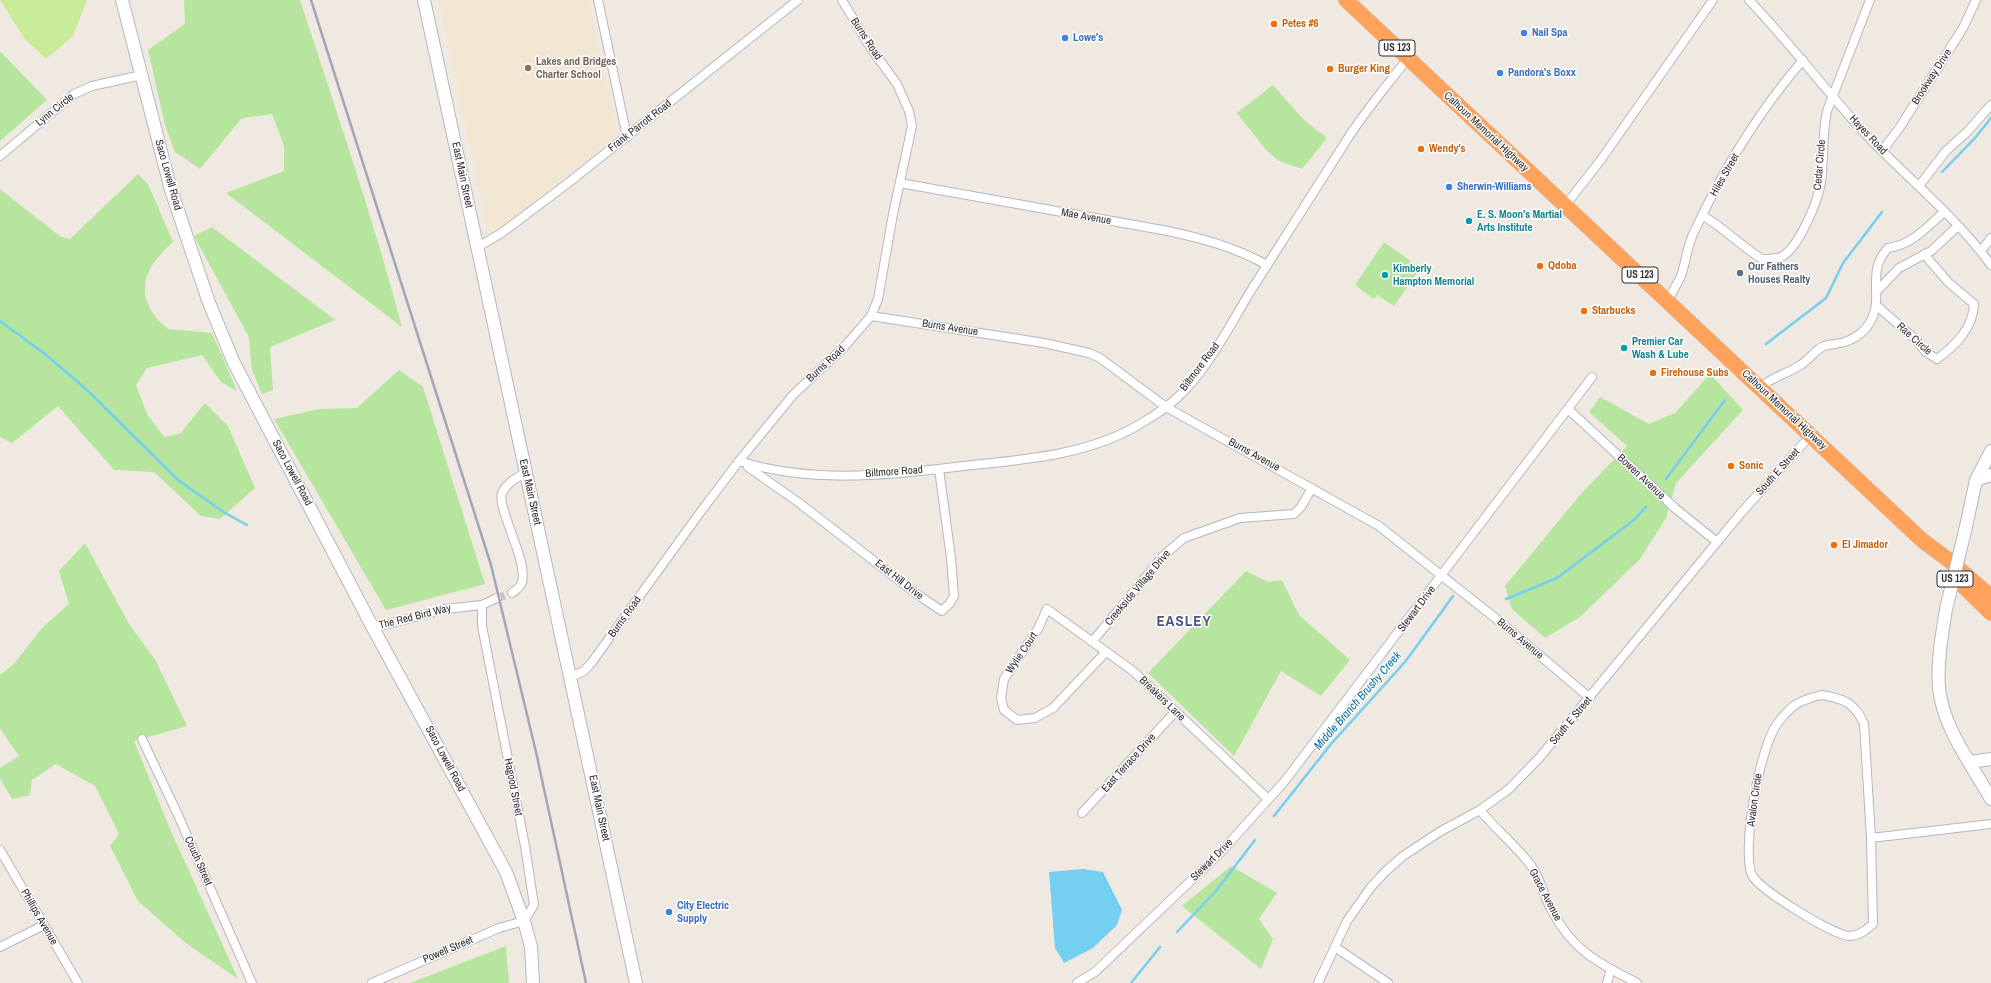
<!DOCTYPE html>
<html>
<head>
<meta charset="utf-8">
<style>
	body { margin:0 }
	canvas { display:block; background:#efe9e1 }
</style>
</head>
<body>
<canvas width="1991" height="983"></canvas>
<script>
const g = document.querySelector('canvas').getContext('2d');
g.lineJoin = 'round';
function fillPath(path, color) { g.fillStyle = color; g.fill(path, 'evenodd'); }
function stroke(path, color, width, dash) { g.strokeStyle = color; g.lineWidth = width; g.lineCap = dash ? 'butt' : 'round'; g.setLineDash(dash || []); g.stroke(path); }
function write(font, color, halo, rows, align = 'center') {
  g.font = font + ' "Archivo Narrow",sans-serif'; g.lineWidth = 3; g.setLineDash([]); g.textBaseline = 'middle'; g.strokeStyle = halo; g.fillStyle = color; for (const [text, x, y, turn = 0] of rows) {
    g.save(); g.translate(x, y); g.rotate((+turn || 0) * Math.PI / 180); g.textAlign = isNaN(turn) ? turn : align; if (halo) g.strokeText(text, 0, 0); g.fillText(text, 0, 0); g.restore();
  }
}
fillPath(new Path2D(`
	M 439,0 L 589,0 L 618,135 L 499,229 L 487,226 Z`), '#f0e6d1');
fillPath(new Path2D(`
	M 184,0 L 300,0 C 335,108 373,217 402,327 L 226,193 L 284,171 L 284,146 L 272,114 L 242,118 L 200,169 L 175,152 L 165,125 L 148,50 L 185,24 Z
	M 0,51 L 47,100 L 0,141 Z
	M 1273,85 L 1304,120 L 1327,138 L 1302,169 L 1279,161 L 1266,150 L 1237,113 Z
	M 138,174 L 148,184 L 173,242 C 153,260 135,282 151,310 C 154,317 162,323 168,329 L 212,333 L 237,391 L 221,382 L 202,355 L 147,368 L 136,385 L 147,414 L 164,437 L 181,433 L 205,403 L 228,426 L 255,488 L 220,519 L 201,516 L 154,472 L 114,470 L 58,406 L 12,443 L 0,437 L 0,189 L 61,237 L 70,239 Z
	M 212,227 L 335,320 L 270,347 L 273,390 L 262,394 L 252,370 L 249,337 L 194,236 Z
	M 1384,242 L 1416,265 L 1417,273 L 1394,306 L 1377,295 L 1374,299 L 1355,285 Z
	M 399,370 L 423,387 L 485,584 L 386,610 L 274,419 L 320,409 L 357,408 Z
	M 1710,374 L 1743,410 L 1676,483 L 1666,518 L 1640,559 L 1580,617 L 1545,638 L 1512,609 L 1505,586 L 1580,495 L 1627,446 L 1589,412 L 1600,397 L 1649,424 L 1675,413 Z
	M 85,543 L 129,624 L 156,661 L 187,726 L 134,741 L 170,829 L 238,979 L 187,944 L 138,901 L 110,846 L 119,834 L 95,786 L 56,764 L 32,780 L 30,795 L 12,799 L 0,778 L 0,768 L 19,756 L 0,729 L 0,675 L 14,664 L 42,628 L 69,604 L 59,571 Z
	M 1246,571 L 1268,582 L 1282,580 L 1299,615 L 1350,660 L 1321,696 L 1281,671 L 1234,756 L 1148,673 Z
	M 1231,866 L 1277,893 L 1259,919 L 1273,939 L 1261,969 L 1182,906 Z
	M 506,946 L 509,983 L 410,983 Z`), '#b6e59e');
fillPath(new Path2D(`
	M 0,0 L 87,0 L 73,36 L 46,59 L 24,38 Z`), '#c9ec9a');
fillPath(new Path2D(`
	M 1083,869 L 1103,872 L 1122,910 L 1117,925 L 1093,948 L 1064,963 L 1055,948 L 1049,872 Z`), '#75cff0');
stroke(new Path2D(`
	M 1942,172 L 1975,138 L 1991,118
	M 0,321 L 45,354 L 86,389 L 178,480 L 225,513 L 247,525
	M 1766,344 L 1826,298 L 1843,263 L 1882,212
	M 1666,479 L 1725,400
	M 1506,599 L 1557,578 L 1634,520 L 1646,507
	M 1274,816 L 1331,744 L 1405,662 L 1453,596
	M 1177,932 L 1216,891 L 1255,840
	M 1131,983 L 1160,947`), '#75cff0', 2.5);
stroke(new Path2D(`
	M 497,598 L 512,593`), '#c8c4bd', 8, [8, 4]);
const street = new Path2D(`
	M 598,0 L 627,137
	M 1749,0 C 1792,45 1829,95 1871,140 C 1911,181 1957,218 1991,265
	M 1882,151 L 1900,127 L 1963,28 L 1976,0
	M 0,156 L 74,94 L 92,86 L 142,75
	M 900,183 L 1168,231 C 1205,239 1234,247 1267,265
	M 1919,186 L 1946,151 L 1968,131 L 1991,105
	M 1565,206 L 1600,161 L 1713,0
	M 1702,215 C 1724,228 1741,246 1762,259 C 1768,259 1775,259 1781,257 C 1799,248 1818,201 1821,182 C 1824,158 1822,135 1827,111 L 1870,0
	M 478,247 L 503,232 L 568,183 L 798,0
	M 1981,251 L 1991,238
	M 1876,292 C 1876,272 1875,263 1888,248 C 1912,245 1927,227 1944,212
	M 1668,301 C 1672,292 1677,284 1681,276 C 1686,262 1687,246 1694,232 C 1722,172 1759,111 1803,60
	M 1877,306 L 1914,338 L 1926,352 L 1937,359 C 1956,345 1973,328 1974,304 L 1948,282 L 1924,254
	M 871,316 L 1044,343 L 1089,353 L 1100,358 L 1166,407 L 1379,526 L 1499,621 L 1590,698
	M 1759,388 C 1774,376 1784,375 1799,366 C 1808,361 1815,350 1824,346 C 1830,344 1838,344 1845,342 C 1868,334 1878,315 1876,292 L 1899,268 L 1931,251 L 1958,226
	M 1568,409 L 1676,509 L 1717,542
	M 739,461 C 809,483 883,476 955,467 C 1016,460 1086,457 1140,424 C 1156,415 1172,404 1185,390 C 1213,360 1231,323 1252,289 C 1282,242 1311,196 1341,149 C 1360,117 1385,88 1408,58
	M 748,467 L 798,502 L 918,595 L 942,611 L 950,603 L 954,596 L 951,558 L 939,469
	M 512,593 C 516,590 521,587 522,582 C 528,560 496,507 502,493 C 507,483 516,478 525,473
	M 373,628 L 445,609 L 482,605
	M 1092,642 L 1164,555 L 1184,538 L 1240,518 L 1294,514 L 1301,507 L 1312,488
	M 1106,652 L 1053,708 L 1035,718 L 1017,720 L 1004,710 L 1001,698 L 1004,679 L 1038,629 L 1047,609 L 1133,671 L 1268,799
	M 571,677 L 584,671 L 592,662 L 699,514 L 739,461 L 793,395 L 845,346 L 871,316 L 878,299 L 893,214 L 912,126 L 909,111 L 897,84 L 870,47 L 842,0
	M 1821,695 C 1843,698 1855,703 1864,724 L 1871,838 L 1873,924 C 1866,930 1859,936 1849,936 C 1833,935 1758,889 1752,875 C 1741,849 1760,747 1777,724 C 1791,705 1798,701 1821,695 Z
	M 142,739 L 178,815 L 252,983
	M 1480,810 C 1496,830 1517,846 1532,867 C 1541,880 1544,897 1552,911 C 1573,951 1599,963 1637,983
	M 1082,813 L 1175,712
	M 1871,838 L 1991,824
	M 0,850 L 78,983
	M 0,947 L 44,925
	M 1335,947 L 1388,983
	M 372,983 L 499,928 L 524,921 L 534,905 L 525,846 L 482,626 L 482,605 L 497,598
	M 1077,983 L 1095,972 L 1115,953 L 1221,852 L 1284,782 L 1592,377
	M 1318,983 L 1347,921 L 1371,887 L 1386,871 L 1403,856 L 1441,831 L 1480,810 L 1509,789 L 1540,757 L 1741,513 L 1811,435
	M 1607,983 L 1611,969`);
const secondary = new Path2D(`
	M 122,0 L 171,190 L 208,300 L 233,361 L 373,628 L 506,872 L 524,921 L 531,947 L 533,983
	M 424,0 L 636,983
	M 1976,480 L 1991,475
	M 1965,531 L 1976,480 L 1991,451
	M 1946,609 C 1942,635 1937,661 1939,688 C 1943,728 1972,765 1991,799
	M 1970,762 L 1991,759`);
const highway = new Path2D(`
	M 1346,0 L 1923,541 L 1950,561 L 1991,597
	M 1955,578 L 1991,613`);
stroke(street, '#b4b7c1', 10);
stroke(secondary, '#b4b7c1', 14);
stroke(highway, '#c9c9c9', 16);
stroke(street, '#fff', 8);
stroke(secondary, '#fff', 12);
stroke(highway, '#ffa35c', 15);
stroke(new Path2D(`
	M 311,0 L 491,565 L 536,752 L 586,983`), '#a3a6b8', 2.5);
const secondaryBridge = new Path2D(`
	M 1946,609 L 1965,531`);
stroke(secondaryBridge, '#b4b7c1', 14, []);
stroke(secondaryBridge, '#fff', 12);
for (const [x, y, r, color] of [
	[1274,24,4,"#e8710a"],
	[1524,33,4,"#3f7fe0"],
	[1065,38,4,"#3f7fe0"],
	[528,68,4,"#8d6e63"],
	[1330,69,4,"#e8710a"],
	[1500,73,4,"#3f7fe0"],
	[1421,149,4,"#e8710a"],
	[1449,187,4,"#3f7fe0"],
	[1469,221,4,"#0f9aa8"],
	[1540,266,4,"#e8710a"],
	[1740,273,4,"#5c6f8a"],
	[1385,275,4,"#0f9aa8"],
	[1584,311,4,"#e8710a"],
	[1624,348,4,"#0f9aa8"],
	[1653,373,4,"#e8710a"],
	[1731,466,4,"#e8710a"],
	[1834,545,4,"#e8710a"],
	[669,912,4,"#3f7fe0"]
]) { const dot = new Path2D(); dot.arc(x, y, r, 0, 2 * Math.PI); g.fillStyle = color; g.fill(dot); stroke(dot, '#fff', 1.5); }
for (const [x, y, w] of [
	[1397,48,36],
	[1640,275,36],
	[1955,579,36]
]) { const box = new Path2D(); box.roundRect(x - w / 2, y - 8, w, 16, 3); g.fillStyle = '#fff'; g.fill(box); stroke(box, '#2e2e2e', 1); }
write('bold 10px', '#2e2e2e', null, [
	["US 123",1397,48],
	["US 123",1640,275],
	["US 123",1955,579]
]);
write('bold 11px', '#c56008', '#fff', [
	["Petes #6",1282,24],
	["Burger King",1338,69],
	["Wendy's",1429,149],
	["Qdoba",1548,266],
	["Starbucks",1592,311],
	["Firehouse Subs",1661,373],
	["Sonic",1739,466],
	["El Jimador",1842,545]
], 'left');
write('bold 11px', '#366cbe', '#fff', [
	["Nail Spa",1532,33],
	["Lowe's",1073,38],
	["Pandora's Boxx",1508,73],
	["Sherwin-Williams",1457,187],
	["City Electric",677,906],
	["Supply",677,919]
], 'left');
write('11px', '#2e2e2e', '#fff', [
	["Burns Road",866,39,57],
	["Brookway Drive",1932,77,-57],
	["Lynn Circle",55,110,-39],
	["Frank Parrott Road",640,126,-38],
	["Calhoun Memorial Highway",1486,132,43],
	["Hayes Road",1868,135,47],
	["Cedar Circle",1820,165,-85],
	["Saco Lowell Road",168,175,74],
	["East Main Street",462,175,78],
	["Hiles Street",1725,175,-60],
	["Mae Avenue",1086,217,10],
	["Burns Avenue",950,328,9],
	["Rae Circle",1914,339,42],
	["Burns Road",826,364,-43],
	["Biltmore Road",1200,367,-53],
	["Calhoun Memorial Highway",1784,410,43],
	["Burns Avenue",1254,455,29],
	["Biltmore Road",894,472,-4],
	["South E Street",1778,472,-48],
	["Saco Lowell Road",292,473,62],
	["Bowen Avenue",1641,477,43],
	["East Main Street",530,492,77],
	["East Hill Drive",899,580,38],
	["Creekside Village Drive",1138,588,-50],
	["Stewart Drive",1417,609,-53],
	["The Red Bird Way",415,617,-14],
	["Burns Road",625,617,-54],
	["Burns Avenue",1520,639,40],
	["Wylie Court",1022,653,-56],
	["Breakers Lane",1162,699,44],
	["South E Street",1571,721,-50],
	["Saco Lowell Road",445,759,62],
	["East Terrace Drive",1129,763,-48],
	["Hagood Street",513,787,79],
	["Avalon Circle",1755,800,-82],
	["East Main Street",599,808,78],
	["Stewart Drive",1212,860,-45],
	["Couch Street",198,861,66],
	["Grace Avenue",1545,895,62],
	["Phillips Avenue",39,917,60],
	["Powell Street",448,950,-23]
]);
write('bold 11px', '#785e54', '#fff', [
	["Lakes and Bridges",536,62],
	["Charter School",536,75]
], 'left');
write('bold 11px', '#0d838f', '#fff', [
	["E. S. Moon’s Martial",1477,215],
	["Arts Institute",1477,228],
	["Kimberly",1393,269],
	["Hampton Memorial",1393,282],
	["Premier Car",1632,342],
	["Wash & Lube",1632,355]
], 'left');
write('bold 11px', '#4e5e75', '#fff', [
	["Our Fathers",1748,267],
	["Houses Realty",1748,280]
], 'left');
write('italic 12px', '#0d6fa3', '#fff', [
	["Middle Branch Brushy Creek",1358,701,-49]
]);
g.letterSpacing = '1px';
write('bold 15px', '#4d5680', '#fff', [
	["EASLEY",1184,622]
]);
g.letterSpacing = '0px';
</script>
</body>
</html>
